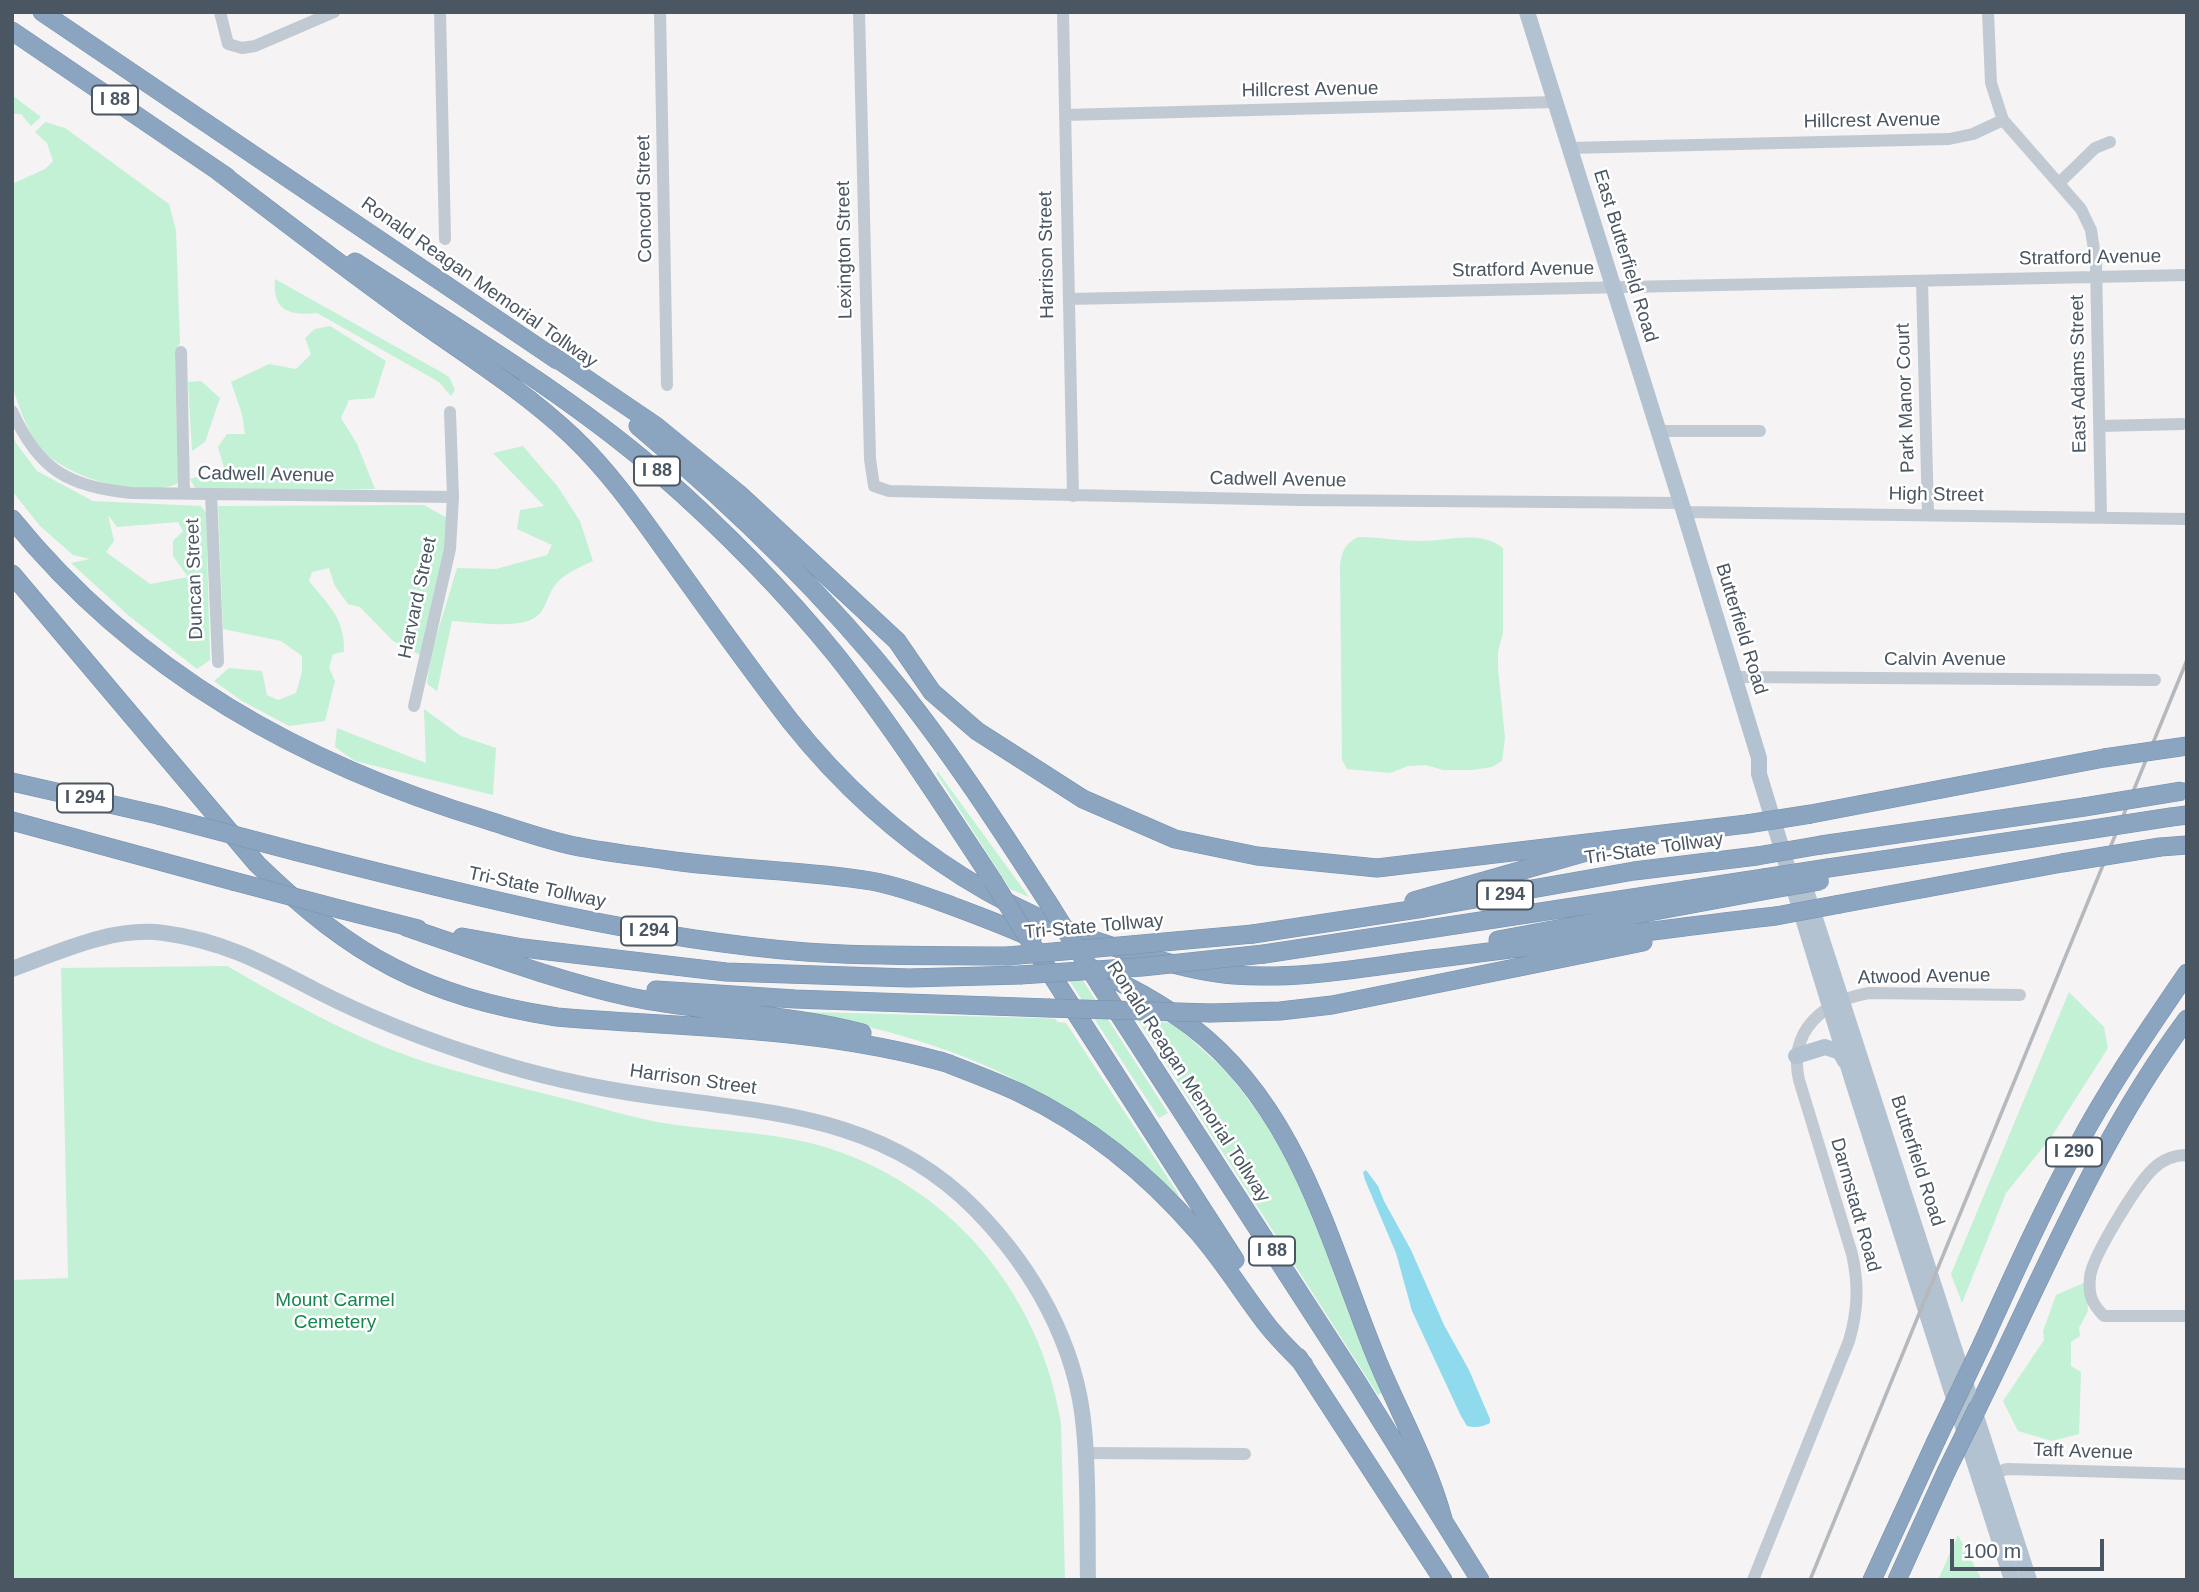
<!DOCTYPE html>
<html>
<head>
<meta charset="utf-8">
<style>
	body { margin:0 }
	#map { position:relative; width:2199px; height:1592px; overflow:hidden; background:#f5f3f3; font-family:Arial,sans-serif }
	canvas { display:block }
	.frame { position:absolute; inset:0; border:14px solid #4a5661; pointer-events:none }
	.scale { position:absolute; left:1950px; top:1539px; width:154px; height:32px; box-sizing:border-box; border:4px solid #4a5661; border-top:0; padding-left:9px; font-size:21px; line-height:24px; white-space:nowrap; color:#4a5661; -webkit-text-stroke:5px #fff; paint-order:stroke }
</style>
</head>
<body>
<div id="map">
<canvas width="2199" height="1592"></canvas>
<div class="frame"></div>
<div class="scale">100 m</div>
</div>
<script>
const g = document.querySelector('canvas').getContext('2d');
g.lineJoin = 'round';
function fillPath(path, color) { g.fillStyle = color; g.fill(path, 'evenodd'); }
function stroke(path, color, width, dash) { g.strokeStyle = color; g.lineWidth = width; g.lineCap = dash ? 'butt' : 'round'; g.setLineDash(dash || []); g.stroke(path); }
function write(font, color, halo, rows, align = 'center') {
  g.font = font + ' Arial,sans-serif'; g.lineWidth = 5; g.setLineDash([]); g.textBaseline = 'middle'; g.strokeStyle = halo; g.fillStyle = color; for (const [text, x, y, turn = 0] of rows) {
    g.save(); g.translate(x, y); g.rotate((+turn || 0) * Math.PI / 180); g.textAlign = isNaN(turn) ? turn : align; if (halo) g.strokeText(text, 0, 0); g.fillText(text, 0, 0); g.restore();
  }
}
fillPath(new Path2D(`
	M 12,95 L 41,117 L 31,126 L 21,114 L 13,114 Z
	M 45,122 L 65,128 L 169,204 L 176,230 L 180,343 L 175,351 L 178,483 C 146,500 76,479 50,457 C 29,439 20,410 12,385 L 12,184 L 45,169 L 53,161 L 47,143 L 35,132 Z
	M 275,279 L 441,372 L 449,377 L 455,390 L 451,396 L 439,382 L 317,313 C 290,316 272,311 275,279 Z
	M 330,326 L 386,361 L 374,398 L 349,400 L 341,418 L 357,444 L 375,489 L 196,489 L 190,479 L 197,477 L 227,478 L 218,447 L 227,434 L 245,434 L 242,414 L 231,382 L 269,364 L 296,369 L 311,354 L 305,338 L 315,329 Z
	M 201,381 L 220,398 L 205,442 L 192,451 L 188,382 Z
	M 12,433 L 16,443 L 37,471 L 93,501 L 201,506 L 206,513 L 210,660 L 197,669 L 129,616 L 71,563 L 90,559 L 73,555 L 40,526 L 12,491 ZM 108,515 L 117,527 L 178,522 L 183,531 L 173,541 L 173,556 L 188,577 L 150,584 L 106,552 L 114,541 Z
	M 523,446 L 558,487 L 580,521 L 593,561 C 578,568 562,574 553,588 C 547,597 546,609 537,616 C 521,630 473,622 452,621 L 437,691 L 427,684 L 431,654 L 457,568 L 496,569 L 547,555 L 552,545 L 517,529 L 520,510 L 544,506 L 493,453 Z
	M 424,505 L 447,518 L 446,551 L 420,655 L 393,641 L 360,607 L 348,604 L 335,586 L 329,568 L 312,572 L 309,581 C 329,606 345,618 344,652 L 333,654 L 329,668 L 335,681 L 325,721 L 289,726 L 242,701 L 214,681 L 229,668 L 262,671 L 267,695 L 278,700 L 296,693 L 302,672 L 302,656 L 281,641 L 223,629 L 218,506 Z
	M 1358,537 C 1379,537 1398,541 1419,541 C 1447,542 1479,529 1503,548 L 1503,633 L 1498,651 L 1498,668 L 1505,738 L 1502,761 L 1492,767 L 1472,770 L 1443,770 L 1426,765 L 1408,766 L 1390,773 L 1347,769 L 1342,760 L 1340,566 C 1342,551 1345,544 1358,537 Z
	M 424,709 L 461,736 L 496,748 L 493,795 L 355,761 L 335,747 L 337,728 L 426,763 Z
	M 938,772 L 1029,897 L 1010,889 L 936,773 Z
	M 1058,963 L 1078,973 L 1168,1113 L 1159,1118 Z
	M 227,966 C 295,1005 366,1045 442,1067 C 484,1079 527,1089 570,1100 C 598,1107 627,1116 657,1122 C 710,1131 766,1131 818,1145 C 948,1182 1040,1292 1061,1423 L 1065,1580 L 12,1580 L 12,1280 L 68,1278 L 61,968 Z
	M 2069,992 L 2104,1027 L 2108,1048 L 2052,1136 L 2006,1193 L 1962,1303 L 1951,1274 Z
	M 809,1012 L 1037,1018 L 1055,1019 L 1058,1022 L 1066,1023 L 1179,1195 L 1177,1196 C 1138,1163 1097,1130 1054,1102 C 981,1055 893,1030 809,1014 Z
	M 1138,1020 L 1173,1023 L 1227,1072 L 1263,1119 L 1282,1148 L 1306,1197 L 1349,1315 L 1383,1392 L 1378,1395 Z
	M 2086,1282 L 2088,1311 L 2079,1328 L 2080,1336 L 2071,1342 L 2071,1366 L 2081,1372 L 2079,1434 L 2052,1441 L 2018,1431 L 2003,1401 L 2044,1340 L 2043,1331 L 2056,1295 Z
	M 1958,1535 L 1982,1580 L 1938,1580 Z`), '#c3f1d5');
fillPath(new Path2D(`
	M 1366,1170 L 1378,1186 L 1384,1201 L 1411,1250 L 1444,1325 L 1469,1370 L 1490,1419 L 1490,1423 C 1482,1427 1476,1428 1467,1426 L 1461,1416 L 1412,1311 L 1396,1253 L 1365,1180 L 1363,1172 Z`), '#90daee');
const highway = new Path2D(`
	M 42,12 L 557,360
	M 12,31 L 227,177
	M 218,171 C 280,218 342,266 406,312 C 462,352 522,389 572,436 C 611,473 641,517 672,560 C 705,606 738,652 772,697 C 868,828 994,916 1151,958 C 1179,966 1206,973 1234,975 C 1300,980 1366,967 1431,959 C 1546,945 1661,929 1776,916
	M 355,262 C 458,329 566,393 659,473 C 723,529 783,590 836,655 C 893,727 943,805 993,881
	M 550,354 L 656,426 L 739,494 L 897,641 L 932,692 L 977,731 L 1083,799 L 1175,839 L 1257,856 L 1377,868 L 1747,824
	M 638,426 C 733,506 822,591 900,689 C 955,758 1003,833 1051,907
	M 12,519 C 137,673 303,765 490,821 C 515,829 541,838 566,844 C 599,852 634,855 667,860 C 735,870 804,870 871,881 C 898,886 922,895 947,904 C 976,915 1004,925 1032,938
	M 12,574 L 257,864 C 353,957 424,996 557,1017 C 689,1028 823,1027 950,1064
	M 12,782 L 158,815
	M 1811,814 L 2104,758
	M 2171,817 L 2187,815
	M 12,821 L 233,881
	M 1821,845 L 2084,807
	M 2160,847 L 2187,845
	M 298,852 C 465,894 633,938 806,952 C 873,957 941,955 1008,956
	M 1828,868 L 2074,832
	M 1414,901 L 1586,852
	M 1840,904 L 2062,863
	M 343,910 L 418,929
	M 406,927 C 480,952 554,980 630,997 C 707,1013 786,1013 862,1033
	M 1253,934 L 1424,908 L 1634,871 L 1757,856
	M 462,937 L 523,948 L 726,972 L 909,978 L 1020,975
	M 1498,940 L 1768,890
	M 1036,951 L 1235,1260
	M 1264,954 L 1764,878
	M 1091,968 C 1126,985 1161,1003 1192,1027 C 1299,1109 1329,1243 1378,1362 C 1400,1414 1428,1464 1443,1519
	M 1100,985 L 1357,1382 L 1480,1580
	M 656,990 L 795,999 L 1048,1008
	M 1211,1013 L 1280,1011 L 1332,1005 L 1643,942
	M 941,1061 C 967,1071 994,1081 1020,1093 C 1089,1126 1148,1174 1198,1232 C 1224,1262 1244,1295 1268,1326 C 1279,1340 1292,1352 1304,1365
	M 1983,1342 C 2013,1276 2043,1209 2078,1145 C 2110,1085 2149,1029 2187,973
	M 1298,1357 L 1443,1580
	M 1978,1407 C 2043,1276 2099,1137 2187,1019
	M 1872,1580 L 1936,1441
	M 1897,1580 L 1946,1472`);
stroke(highway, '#7690ad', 19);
stroke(new Path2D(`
	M 220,12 L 228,44 L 242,48 L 255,46 L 334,12
	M 440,12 L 445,239
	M 660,12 L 667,385
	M 859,12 L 870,459 L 874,486 L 889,491 L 1301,500 L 1681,503
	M 1063,12 L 1073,496
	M 1988,12 L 1991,83 L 2003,120 L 2081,209 L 2091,230 L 2096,263 L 2101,517
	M 1065,115 L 1555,102
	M 1569,148 L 1949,139 L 1973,134 L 2003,120
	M 2059,183 L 2095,148 L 2110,142
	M 1922,281 L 1928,514
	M 1069,299 L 2187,275
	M 181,352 L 184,493
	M 12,411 C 39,470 67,486 131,493 L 453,497
	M 2100,426 L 2183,424
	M 1659,431 L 1760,431
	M 211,494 L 218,662
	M 1684,512 L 2187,519
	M 1735,677 L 2155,680
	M 414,706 L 450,549 L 453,497 L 450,412
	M 2187,1155 C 2174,1155 2162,1160 2153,1169 C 2137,1184 2092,1257 2090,1277 C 2088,1295 2092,1304 2104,1316 L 2187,1316
	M 1085,1453 L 1245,1454
	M 1989,1475 L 2007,1469 L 2187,1474
	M 1753,1580 L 1849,1341 C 1858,1310 1859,1285 1852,1254 L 1799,1080 C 1788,1031 1823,1001 1869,993 L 2020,995`), '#c1cad2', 12);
stroke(new Path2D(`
	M 1527,12 L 1684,512 L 1759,758 L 1759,774 L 1853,1082 L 2012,1580
	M 1800,872 L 2029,1580
	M 12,969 C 59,952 113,926 164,933 C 224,941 265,964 317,991 C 370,1018 426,1040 483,1058 C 538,1076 594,1088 651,1096 C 771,1113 884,1116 975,1209 C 1033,1268 1077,1345 1084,1429 C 1089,1479 1087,1530 1088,1580
	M 1796,1056 L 1825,1047 L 1840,1052 L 1845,1061`), '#b3c2d1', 16);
stroke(highway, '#8ba5c1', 18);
stroke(new Path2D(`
	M 1810,1580 L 2187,660`), '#b5b8bd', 3.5);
const highwayBridge = new Path2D(`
	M 2104,758 L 2187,746
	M 2084,807 L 2182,791
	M 158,815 L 298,852
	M 1747,824 L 1811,814
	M 2074,832 L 2171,817
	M 1757,856 L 1821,845
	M 2062,863 L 2160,847
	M 1764,878 L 1828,868
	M 233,881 L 343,910
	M 993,881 L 1036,951
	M 1768,890 L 1820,881
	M 1051,907 L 1100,985
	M 1776,916 L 1840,904
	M 1008,956 L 1253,934
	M 1020,975 L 1142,967 L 1264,954
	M 1048,1008 L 1211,1013
	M 1936,1441 L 1983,1342
	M 1946,1472 L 1978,1407`);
stroke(highwayBridge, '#7690ad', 19, []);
stroke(highwayBridge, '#8ba5c1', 18);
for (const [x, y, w] of [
	[115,100,46],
	[657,471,46],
	[85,798,56],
	[1505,895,56],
	[649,931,56],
	[2074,1152,56],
	[1272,1251,46]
]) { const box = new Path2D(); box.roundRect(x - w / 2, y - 14.5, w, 29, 5); g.fillStyle = '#fff'; g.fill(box); stroke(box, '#4a5661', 2); }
write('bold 18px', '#4a5661', null, [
	["I 88",115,100],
	["I 88",657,471],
	["I 294",85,798],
	["I 294",1505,895],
	["I 294",649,931],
	["I 290",2074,1152],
	["I 88",1272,1251]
]);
write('19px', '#4a5661', '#fff', [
	["Hillcrest Avenue",1310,90,-1],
	["Hillcrest Avenue",1872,121,-1],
	["Concord Street",645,199,-91],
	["Lexington Street",845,250,-91],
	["Harrison Street",1047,255,-91],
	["East Butterfield Road",1625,256,73],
	["Stratford Avenue",2090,258,-1],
	["Stratford Avenue",1523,270,-1],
	["Ronald Reagan Memorial Tollway",479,283,35],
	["East Adams Street",2079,374,-91],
	["Park Manor Court",1906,398,-92],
	["Cadwell Avenue",266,475,1],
	["Cadwell Avenue",1278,480,1],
	["High Street",1936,495,1],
	["Duncan Street",195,579,-92],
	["Harvard Street",418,598,-78],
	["Butterfield Road",1741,629,73],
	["Calvin Avenue",1945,660],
	["Tri-State Tollway",1654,849,-8],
	["Tri-State Tollway",537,888,12],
	["Tri-State Tollway",1094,927,-5],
	["Atwood Avenue",1924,977,-1],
	["Harrison Street",693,1080,8],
	["Ronald Reagan Memorial Tollway",1188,1082,57],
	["Butterfield Road",1917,1161,72],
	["Darmstadt Road",1855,1205,74],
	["Taft Avenue",2083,1452,2]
]);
write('19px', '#17864f', '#fff', [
	["Mount Carmel",335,1301],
	["Cemetery",335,1323]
]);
</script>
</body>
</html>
